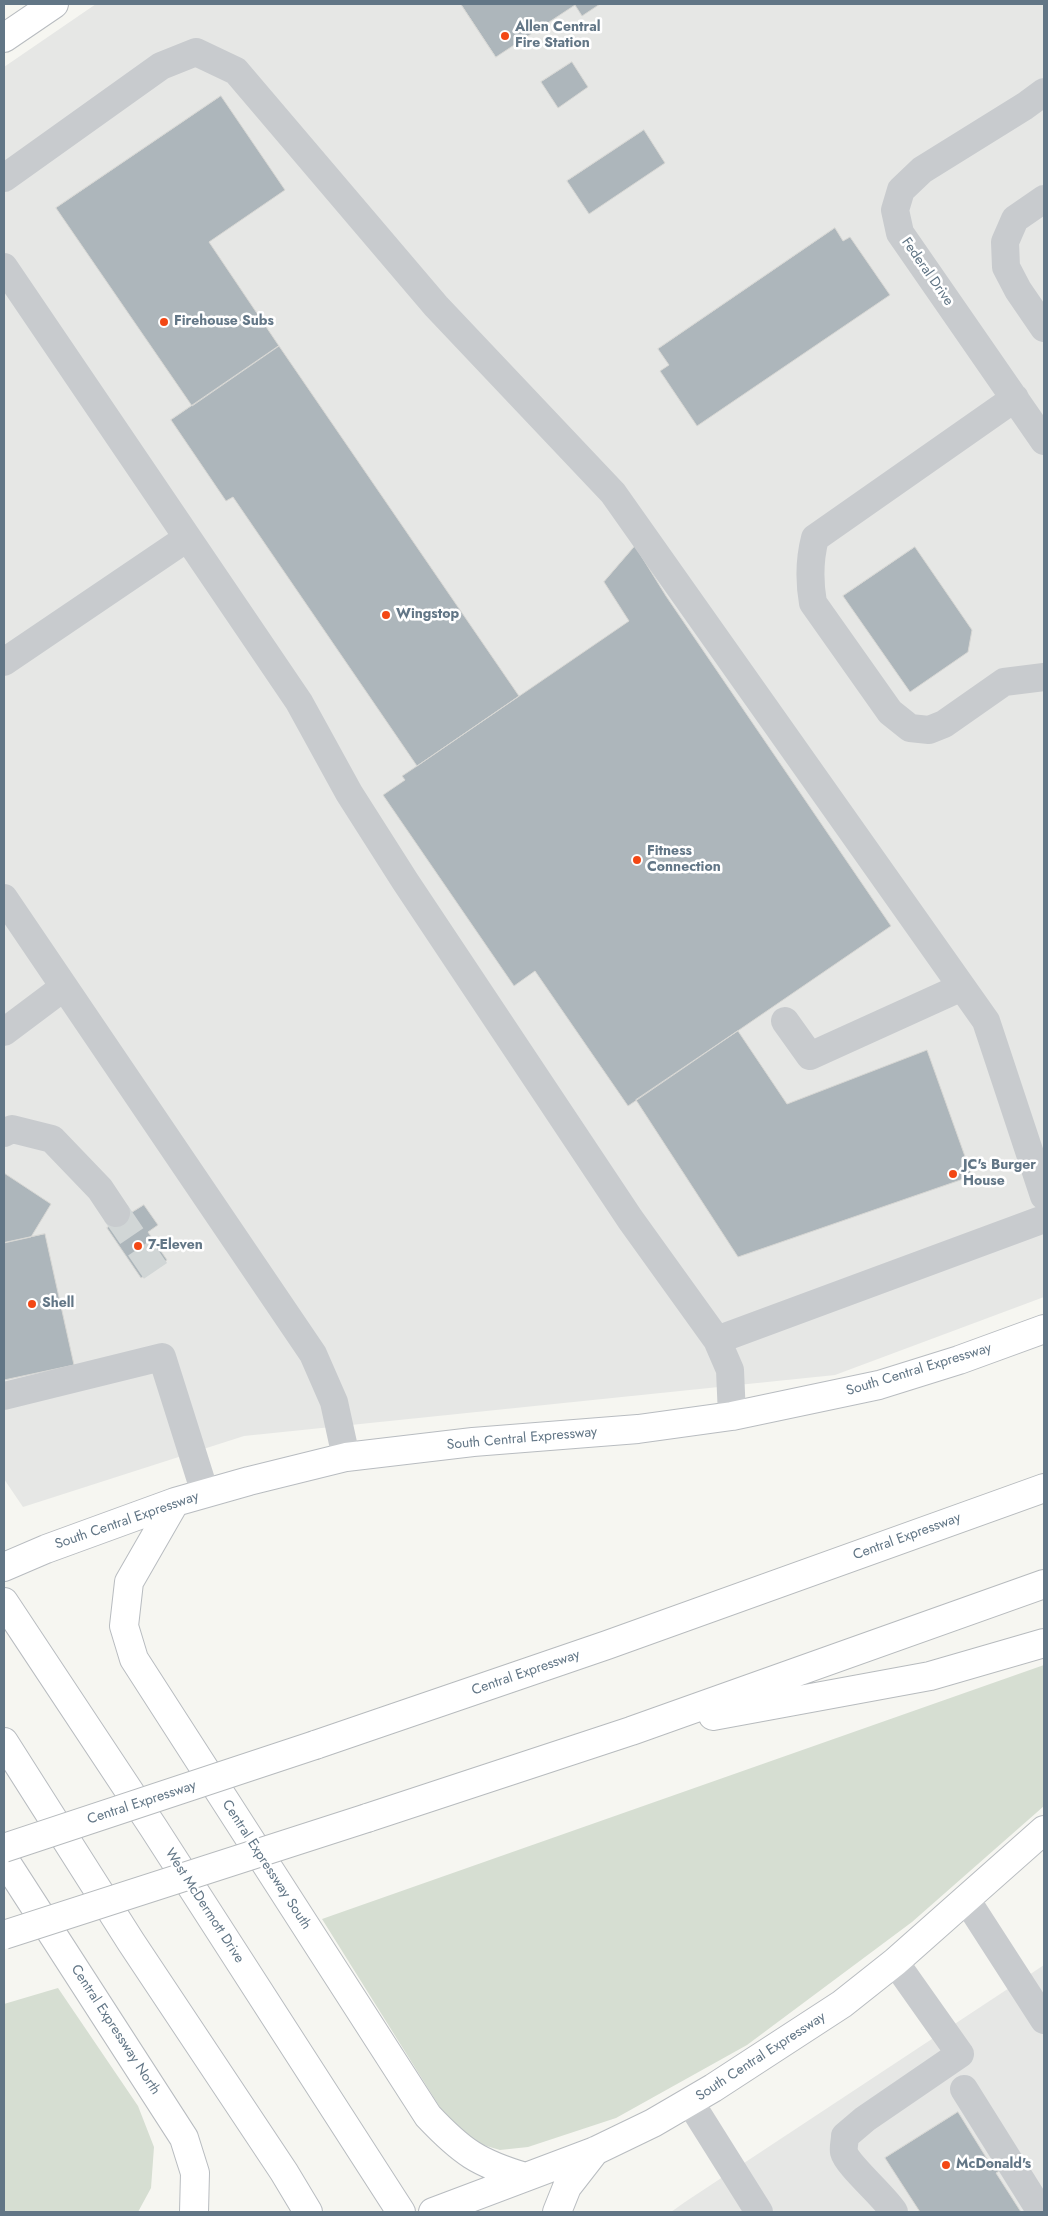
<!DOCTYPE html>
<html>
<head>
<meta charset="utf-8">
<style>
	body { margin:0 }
	#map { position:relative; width:1048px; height:2216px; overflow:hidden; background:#f6f6f1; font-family:Jost,sans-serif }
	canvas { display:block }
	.frame { position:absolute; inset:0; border:5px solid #627686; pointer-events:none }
</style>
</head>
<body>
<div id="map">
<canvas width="1048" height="2216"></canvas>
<div class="frame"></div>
</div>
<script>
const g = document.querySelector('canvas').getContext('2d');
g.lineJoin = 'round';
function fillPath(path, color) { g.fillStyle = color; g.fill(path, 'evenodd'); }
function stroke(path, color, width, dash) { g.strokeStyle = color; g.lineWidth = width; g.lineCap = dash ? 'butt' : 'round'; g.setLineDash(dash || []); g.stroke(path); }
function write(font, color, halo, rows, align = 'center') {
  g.font = font + ' Jost,sans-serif'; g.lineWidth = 5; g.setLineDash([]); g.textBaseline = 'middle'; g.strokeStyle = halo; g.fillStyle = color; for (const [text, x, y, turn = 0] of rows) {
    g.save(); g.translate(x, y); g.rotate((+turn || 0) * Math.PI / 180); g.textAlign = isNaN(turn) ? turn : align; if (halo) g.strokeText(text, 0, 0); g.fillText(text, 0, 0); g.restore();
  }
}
fillPath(new Path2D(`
	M 96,4 L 1044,4 L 1044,1297 L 835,1375 L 244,1436 L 23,1507 L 4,1479 L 4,67 Z
	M 1044,1965 L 1044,2212 L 671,2212 L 685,2202 Z`), '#e6e7e5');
fillPath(new Path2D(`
	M 1044,1665 L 1044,1806 L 912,1922 L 747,2045 L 616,2118 L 528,2147 L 500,2150 L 473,2142 L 451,2125 L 322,1919 Z
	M 58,1988 L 138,2106 L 154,2147 L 151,2188 L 138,2212 L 4,2212 L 4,2004 Z`), '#d6ded2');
const building = new Path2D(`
	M 461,4 L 600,4 L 582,16 L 575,5 L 496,57 Z
	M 572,62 L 588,87 L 558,108 L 541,82 Z
	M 221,96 L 285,190 L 209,242 L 279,346 L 192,406 L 56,208 Z
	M 644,130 L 665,163 L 589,214 L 567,181 Z
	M 835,228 L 843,241 L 850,237 L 890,295 L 697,426 L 660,371 L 669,365 L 658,349 Z
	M 279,346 L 519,696 L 417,766 L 233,497 L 226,501 L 171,420 Z
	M 635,546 L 666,596 L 891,926 L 628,1106 L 535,971 L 514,986 L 383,795 L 405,780 L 402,776 L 417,766 L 629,621 L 604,582 Z
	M 915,547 L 972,630 L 968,652 L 910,692 L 843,596 Z
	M 738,1031 L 787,1104 L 927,1050 L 972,1176 L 738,1257 L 636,1100 Z
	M 4,1173 L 51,1204 L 31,1237 L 4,1243 Z
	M 144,1205 L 158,1225 L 148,1232 L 167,1260 L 141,1278 L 107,1228 Z
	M 45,1234 L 74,1365 L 4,1380 L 4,1243 Z
	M 958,2112 L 989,2162 L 996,2157 L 1004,2168 L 996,2173 L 1021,2212 L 920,2212 L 885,2158 Z`);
fillPath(building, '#adb6bb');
stroke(building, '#d7d7d4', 1);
stroke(new Path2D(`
	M 116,1213 L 159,1276`), '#d1d6d6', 28, [28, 14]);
const major = new Path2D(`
	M 4,38 L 54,4
	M 175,1502 L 129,1582 L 124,1626 L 134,1659 L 428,2116 C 462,2152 478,2163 525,2177
	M 4,1567 L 46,1549 L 175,1502 L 249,1481 L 346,1457 L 473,1442 L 638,1429 L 732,1416 L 879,1385 L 959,1360 L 1044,1329
	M 4,1602 L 153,1827 L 401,2212
	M 4,1742 L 131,1942 L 284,2172 L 308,2212
	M 4,1859 L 184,2138 L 195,2173 L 194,2212
	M 433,2212 L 595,2151 L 653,2123 L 713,2088 L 842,2004 L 895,1962 L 1044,1830
	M 557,2212 L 567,2187 L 595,2151`);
const highway = new Path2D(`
	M 713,1716 L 930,1676 L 1044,1643
	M 315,1745 L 607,1645 L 1044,1488
	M 367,1818 L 631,1731 L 1044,1584`);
stroke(major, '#b8bcc0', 30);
stroke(highway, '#b7bbbe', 30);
stroke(new Path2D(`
	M 1044,92 L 1025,106 L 922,170 L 901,190 L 895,210 L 900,233 L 1044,441
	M 4,178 L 161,66 L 196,52 L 236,71 L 436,306 L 613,493 L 986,1021 L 1044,1196
	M 1044,199 L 1015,219 L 1005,242 L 1006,267 L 1018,290 L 1044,328
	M 4,267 L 299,702 L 349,793 L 405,881 L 630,1219 L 717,1340 L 730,1370 L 732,1416
	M 1015,398 L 815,538 C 809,561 809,580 813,603 L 890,712 L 910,728 L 929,730 L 944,724 L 1004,682 L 1044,677
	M 4,662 L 187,538
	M 4,898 L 313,1354 L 334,1402 L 346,1457
	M 785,1021 L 810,1056 L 962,987
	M 4,1032 L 64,987
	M 4,1133 L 12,1129 L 52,1139 L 100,1189 L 116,1213
	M 717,1340 L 1044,1219
	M 4,1396 L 162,1357 L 205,1493
	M 966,1899 L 1044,2020
	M 964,2089 L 1041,2212
	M 690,2102 L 759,2212
	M 894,2212 C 885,2197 847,2165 844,2152 C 843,2147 845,2141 845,2136 L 865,2119 L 960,2054 L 895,1962`), '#c8cbce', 28);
stroke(major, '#fff', 28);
stroke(highway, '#fff', 28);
const highwayBridge = new Path2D(`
	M 4,1848 L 315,1745
	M 4,1935 L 367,1818`);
stroke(highwayBridge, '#b7bbbe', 30, []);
stroke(highwayBridge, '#fff', 28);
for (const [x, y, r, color] of [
	[505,36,5,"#f34714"],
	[164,322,5,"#f34714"],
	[386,615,5,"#f34714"],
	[637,860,5,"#f34714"],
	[953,1174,5,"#f34714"],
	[138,1246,5,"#f34714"],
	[32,1304,5,"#f34714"],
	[946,2165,5,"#f34714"]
]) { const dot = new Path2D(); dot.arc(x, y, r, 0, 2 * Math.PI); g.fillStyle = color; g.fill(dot); stroke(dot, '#fff', 2); }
write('bold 14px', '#627686', '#fff', [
	["Allen Central",515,28],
	["Fire Station",515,44],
	["Firehouse Subs",174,322],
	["Wingstop",396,615],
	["Fitness",647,852],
	["Connection",647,868],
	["JC's Burger",963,1166],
	["House",963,1182],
	["7-Eleven",148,1246],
	["Shell",42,1304],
	["McDonald's",956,2165]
], 'left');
write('14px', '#627686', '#fff', [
	["Federal Drive",927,272,55],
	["South Central Expressway",919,1370,-17],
	["South Central Expressway",522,1439,-5],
	["South Central Expressway",127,1521,-19],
	["Central Expressway",907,1537,-20],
	["Central Expressway",526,1673,-19],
	["Central Expressway",142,1803,-18],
	["Central Expressway South",266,1865,57],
	["West McDermott Drive",204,1906,57],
	["Central Expressway North",115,2030,57],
	["South Central Expressway",761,2057,-33]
]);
</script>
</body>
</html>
